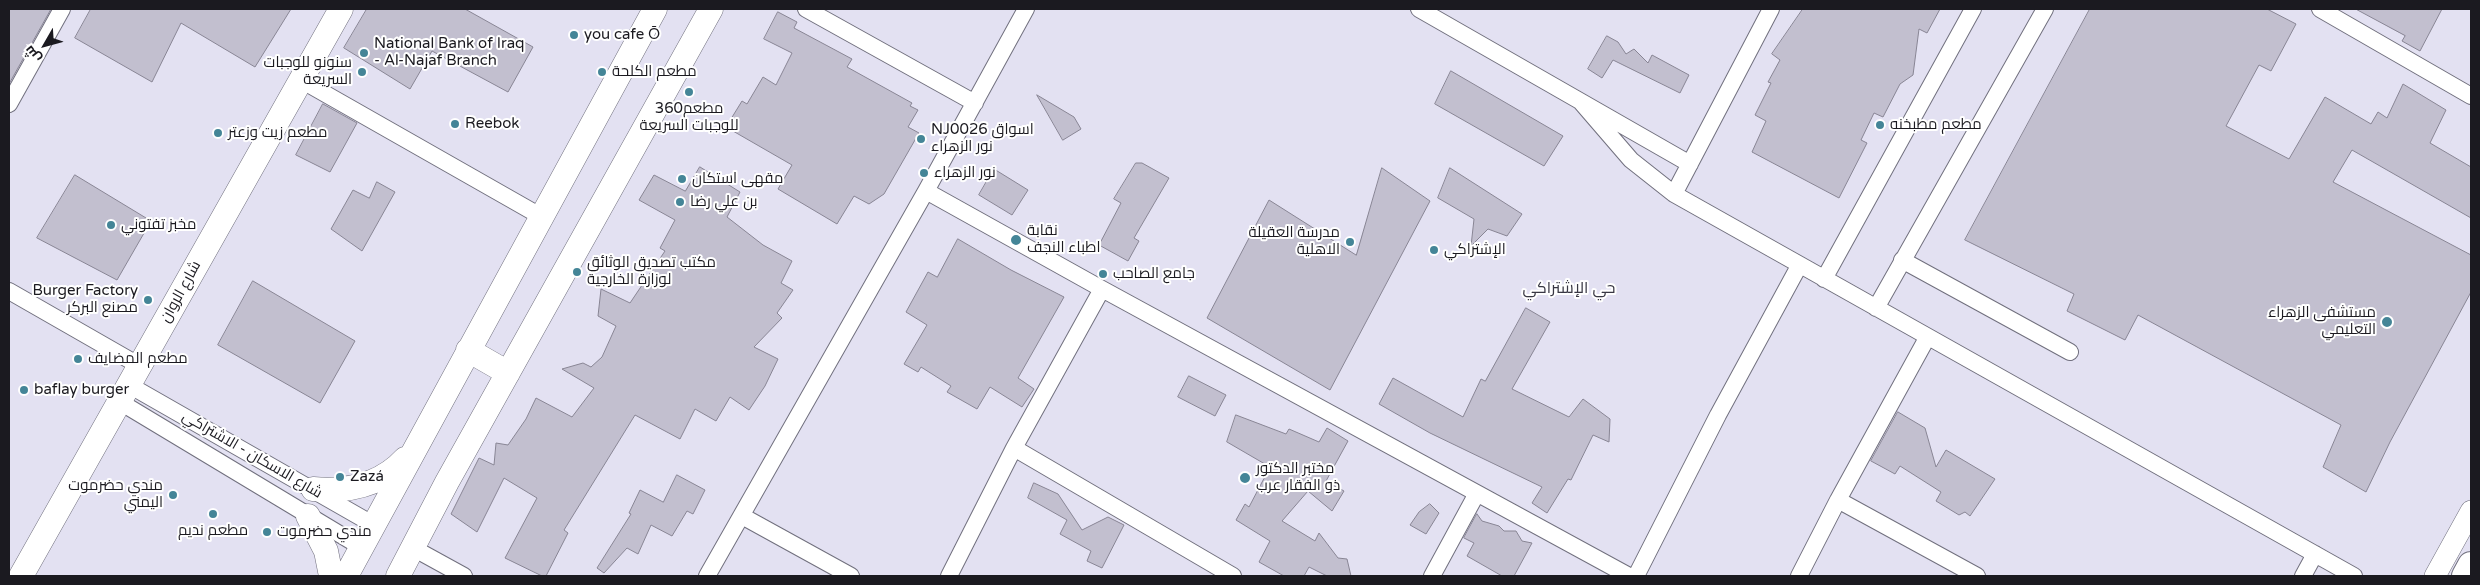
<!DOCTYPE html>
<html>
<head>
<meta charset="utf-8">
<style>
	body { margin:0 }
	#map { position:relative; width:2480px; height:585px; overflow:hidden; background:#e3e1f2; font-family:"Varela Round",Cairo,sans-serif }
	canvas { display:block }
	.frame { position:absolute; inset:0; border:10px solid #1b1a20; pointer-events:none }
	.north { position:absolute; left:20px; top:20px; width:50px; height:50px; -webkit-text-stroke:4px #fff; paint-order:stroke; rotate:232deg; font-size:14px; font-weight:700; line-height:20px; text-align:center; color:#1b1a20 }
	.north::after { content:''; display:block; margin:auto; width:18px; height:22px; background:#1b1a20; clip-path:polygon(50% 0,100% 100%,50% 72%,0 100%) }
</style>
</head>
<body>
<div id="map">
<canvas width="2480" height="585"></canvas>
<div class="frame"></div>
<div class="north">ش</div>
</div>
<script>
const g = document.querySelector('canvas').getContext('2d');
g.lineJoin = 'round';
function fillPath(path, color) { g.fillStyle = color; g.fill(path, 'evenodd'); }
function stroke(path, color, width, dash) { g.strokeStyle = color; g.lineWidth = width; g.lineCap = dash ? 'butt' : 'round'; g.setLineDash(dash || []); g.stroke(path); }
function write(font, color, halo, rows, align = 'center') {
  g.font = font + ' "Varela Round",Cairo,sans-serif'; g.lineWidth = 4; g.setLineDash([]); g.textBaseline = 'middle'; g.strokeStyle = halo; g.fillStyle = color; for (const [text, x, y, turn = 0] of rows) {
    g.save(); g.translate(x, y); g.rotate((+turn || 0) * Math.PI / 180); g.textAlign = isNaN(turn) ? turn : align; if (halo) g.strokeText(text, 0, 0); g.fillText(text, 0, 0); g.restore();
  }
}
const building = new Path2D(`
	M 9,9 L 51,9 L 9,84 Z
	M 91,9 L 291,9 L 255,67 L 181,23 L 152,82 L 75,38 Z
	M 367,9 L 465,9 L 533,47 L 508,92 L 432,51 L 410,89 L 344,48 Z
	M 1803,9 L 1940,9 L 1927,33 L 1919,29 L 1913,75 L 1900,84 L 1883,117 L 1874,113 L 1861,140 L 1867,143 L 1839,198 L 1752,152 L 1766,121 L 1755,115 L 1771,83 L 1768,82 L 1780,60 L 1772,54 Z
	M 2090,9 L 2267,9 L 2296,24 L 2271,71 L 2259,65 L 2226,126 L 2289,159 L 2325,97 L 2371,124 L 2378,112 L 2387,118 L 2403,84 L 2446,110 L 2430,143 L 2471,167 L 2471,218 L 2352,150 L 2333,182 L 2471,255 L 2471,292 L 2390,442 L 2366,492 L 2323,467 L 2341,425 L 2138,315 L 2125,340 L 2067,311 L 2074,294 L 1965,240 Z
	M 2356,9 L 2442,9 L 2420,51 L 2402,41 L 2405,36 Z
	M 778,12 L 797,22 L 794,28 L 852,59 L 847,67 L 912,103 L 910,106 L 918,110 L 908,127 L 919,133 L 884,194 L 869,204 L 854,196 L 837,224 L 778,189 L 792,165 L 726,127 L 742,101 L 747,104 L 763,77 L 776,85 L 792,53 L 764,39 Z
	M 1607,36 L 1618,42 L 1626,54 L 1634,49 L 1648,63 L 1652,55 L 1689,75 L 1680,93 L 1613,60 L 1602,78 L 1588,69 Z
	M 1451,71 L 1563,136 L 1544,166 L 1435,104 Z
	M 1037,95 L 1074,117 L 1081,129 L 1063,140 Z
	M 323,104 L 357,123 L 330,172 L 296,155 Z
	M 1136,163 L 1142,163 L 1169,178 L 1134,238 L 1139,241 L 1128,261 L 1099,245 L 1121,203 L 1114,199 Z
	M 700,167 L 740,192 L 727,217 L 763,245 L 792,261 L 781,283 L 793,290 L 777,313 L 782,318 L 754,347 L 778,359 L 765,386 L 749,410 L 730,397 L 716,421 L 695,409 L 680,439 L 635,415 L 564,530 L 568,533 L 546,576 L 542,576 L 505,558 L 537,498 L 504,478 L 477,532 L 451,514 L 479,458 L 494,465 L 496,443 L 508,445 L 526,419 L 536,398 L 572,417 L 594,388 L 562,369 L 583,363 L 591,367 L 602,357 L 616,326 L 598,316 L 601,289 L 630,303 L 665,251 L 660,248 L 675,220 L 639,200 L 654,175 L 685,191 Z
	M 1382,168 L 1430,201 L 1330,390 L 1207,318 L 1269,200 L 1356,255 Z
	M 1450,168 L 1522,214 L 1507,236 L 1488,229 L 1471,246 L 1474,219 L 1438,198 Z
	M 994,169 L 1028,190 L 1012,215 L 979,195 Z
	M 75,175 L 151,221 L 117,280 L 37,238 Z
	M 377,182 L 395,192 L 362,251 L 331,229 L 353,190 L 369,198 Z
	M 958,239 L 1011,270 L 1064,297 L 1018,378 L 1034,389 L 1022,407 L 990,387 L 977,409 L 947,392 L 951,386 L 921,367 L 918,372 L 904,364 L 927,325 L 906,312 L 928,272 L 937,277 Z
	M 253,281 L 355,341 L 320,403 L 218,345 Z
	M 1526,308 L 1550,322 L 1512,389 L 1569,417 L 1583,399 L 1610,419 L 1609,442 L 1593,435 L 1571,480 L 1568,479 L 1547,513 L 1532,503 L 1542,487 L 1430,433 L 1379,404 L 1393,378 L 1463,417 L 1481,379 L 1485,381 Z
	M 1189,376 L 1226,395 L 1215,416 L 1178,397 Z
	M 1898,412 L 1925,428 L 1936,467 L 1946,450 L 1995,479 L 1970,516 L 1965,512 L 1959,515 L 1936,501 L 1941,492 L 1900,466 L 1895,474 L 1871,461 Z
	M 1236,415 L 1286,434 L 1289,429 L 1319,442 L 1327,428 L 1348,441 L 1326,481 L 1344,491 L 1332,511 L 1308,491 L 1282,521 L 1315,541 L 1319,533 L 1338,558 L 1347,559 L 1351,576 L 1327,576 L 1309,567 L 1304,576 L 1284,576 L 1259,562 L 1270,541 L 1236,520 L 1245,504 L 1249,507 L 1270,467 L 1227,442 Z
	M 677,475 L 705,490 L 693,514 L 687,511 L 672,536 L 651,525 L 638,554 L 627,548 L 604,573 L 597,568 L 631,514 L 629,513 L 640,490 L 663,502 Z
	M 1034,483 L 1058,494 L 1082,530 L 1108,517 L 1124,525 L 1102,568 L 1087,561 L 1091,551 L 1060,534 L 1067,520 L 1028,498 Z
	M 1430,504 L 1439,513 L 1426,534 L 1410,525 L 1419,512 Z
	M 1477,514 L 1482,521 L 1499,526 L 1504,531 L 1516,531 L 1522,541 L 1532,543 L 1514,576 L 1502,576 L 1467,556 L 1474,543 L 1464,538 Z`);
fillPath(building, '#c2bfcf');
stroke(building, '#888594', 1);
const minor = new Path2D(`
	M 806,9 L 975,103
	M 1419,9 L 1690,164
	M 2320,9 L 2471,96
	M 301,80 L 542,217
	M 1581,102 L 1631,160 L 1674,194 L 2354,576
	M 9,104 L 62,9
	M 926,191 L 1102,289 L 1629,576
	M 1674,194 L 1771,9
	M 1902,260 L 2070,352
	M 1824,279 L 1973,9
	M 9,291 L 140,366
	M 1876,308 L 2045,9
	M 129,385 L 374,525
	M 120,402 L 361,547
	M 1014,448 L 1233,576
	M 1838,500 L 1977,576
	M 742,516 L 851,576
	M 413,548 L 464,576
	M 707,576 L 926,191 L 1026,9
	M 949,576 L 1014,448 L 1102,289
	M 1432,576 L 1476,495
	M 1636,576 L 1718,415 L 1799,266
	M 1799,576 L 1838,500 L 1927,338
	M 2303,576 L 2315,554`);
const tertiary = new Path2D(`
	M 2435,576 L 2471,511`);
const secondary = new Path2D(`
	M 468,350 L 508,373
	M 313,489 C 347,492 381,485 405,459
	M 308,516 L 326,551 L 331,576
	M 21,576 L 341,9
	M 346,576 L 655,9
	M 398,576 L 447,482 L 711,9`);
const primary = new Path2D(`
	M 2465,576 L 2471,565`);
stroke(minor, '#71707e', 18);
stroke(tertiary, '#71707e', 22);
stroke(secondary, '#71707e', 25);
stroke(primary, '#71707e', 28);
stroke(minor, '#fff', 16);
stroke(tertiary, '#fff', 21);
stroke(secondary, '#fff', 24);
stroke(primary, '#fff', 26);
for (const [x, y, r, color] of [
	[574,35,5,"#448597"],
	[364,53,5,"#448597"],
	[362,72,5,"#448597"],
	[602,72,5,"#448597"],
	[689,92,5,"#448597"],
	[455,124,5,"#448597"],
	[1880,125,5,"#448597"],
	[218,133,5,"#448597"],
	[921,139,5,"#448597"],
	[924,173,5,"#448597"],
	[682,179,5,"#448597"],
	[680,202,5,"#448597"],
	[111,225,5,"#448597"],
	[1016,240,6,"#448597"],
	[1350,242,5,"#448597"],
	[1434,250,5,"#448597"],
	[577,272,5,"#448597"],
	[1103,274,5,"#448597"],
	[148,300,5,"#448597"],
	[2387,322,6,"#448597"],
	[78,359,5,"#448597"],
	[24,390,5,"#448597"],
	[340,477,5,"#448597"],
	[1245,478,6,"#448597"],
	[173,495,5,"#448597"],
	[213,514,5,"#448597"],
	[267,532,5,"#448597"]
]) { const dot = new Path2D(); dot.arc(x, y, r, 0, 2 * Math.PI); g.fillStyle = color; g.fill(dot); stroke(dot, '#fff', 2); }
write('15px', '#1b1a20', '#fff', [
	["you cafe Ō",584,35],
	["National Bank of Iraq",374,44],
	["- Al-Najaf Branch",374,61],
	["سنونو للوجبات",352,63,"right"],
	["السريعة",352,80,"right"],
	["مطعم الكلحة",612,72],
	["مطعم360",689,109,"center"],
	["للوجبات السريعة",689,126,"center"],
	["Reebok",465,124],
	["مطعم مطبخنه",1890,125],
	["NJ0026 اسواق",931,130],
	["نور الزهراء",931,147],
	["مطعم زيت وزعتر",228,133],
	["نور الزهراء",934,173],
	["مقهى استكان",692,179],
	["بن علي رضا",690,202],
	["مخبز تفتوني",121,225],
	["نقابة",1027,231],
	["اطباء النجف",1027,248],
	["مدرسة العقيلة",1340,233,"right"],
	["الاهلية",1340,250,"right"],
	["الإشتراكي",1444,250],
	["مكتب تصديق الوثائق",587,263],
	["لوزارة الخارجية",587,280],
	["جامع الصاحب",1113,274],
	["Burger Factory",138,291,"right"],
	["مصنع البركر",138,308,"right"],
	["مستشفى الزهراء",2376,313,"right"],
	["التعليمي",2376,330,"right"],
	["مطعم المضايف",88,359],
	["baflay burger",34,390],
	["مختبر الدكتور",1256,469],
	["ذو الفقار عرب",1256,486],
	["Zazá",350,477],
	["مندي حضرموت",163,486,"right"],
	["اليمني",163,503,"right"],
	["مطعم نديم",213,531,"center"],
	["مندي حضرموت",277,532]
], 'left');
write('15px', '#1b1a20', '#fff', [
	["شارع الروان",181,292,-61],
	["شارع الاسكان - الاشتراكي",252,455,30]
]);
write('16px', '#383743', '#fff', [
	["حي الإشتراكي",1569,289]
]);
</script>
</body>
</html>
